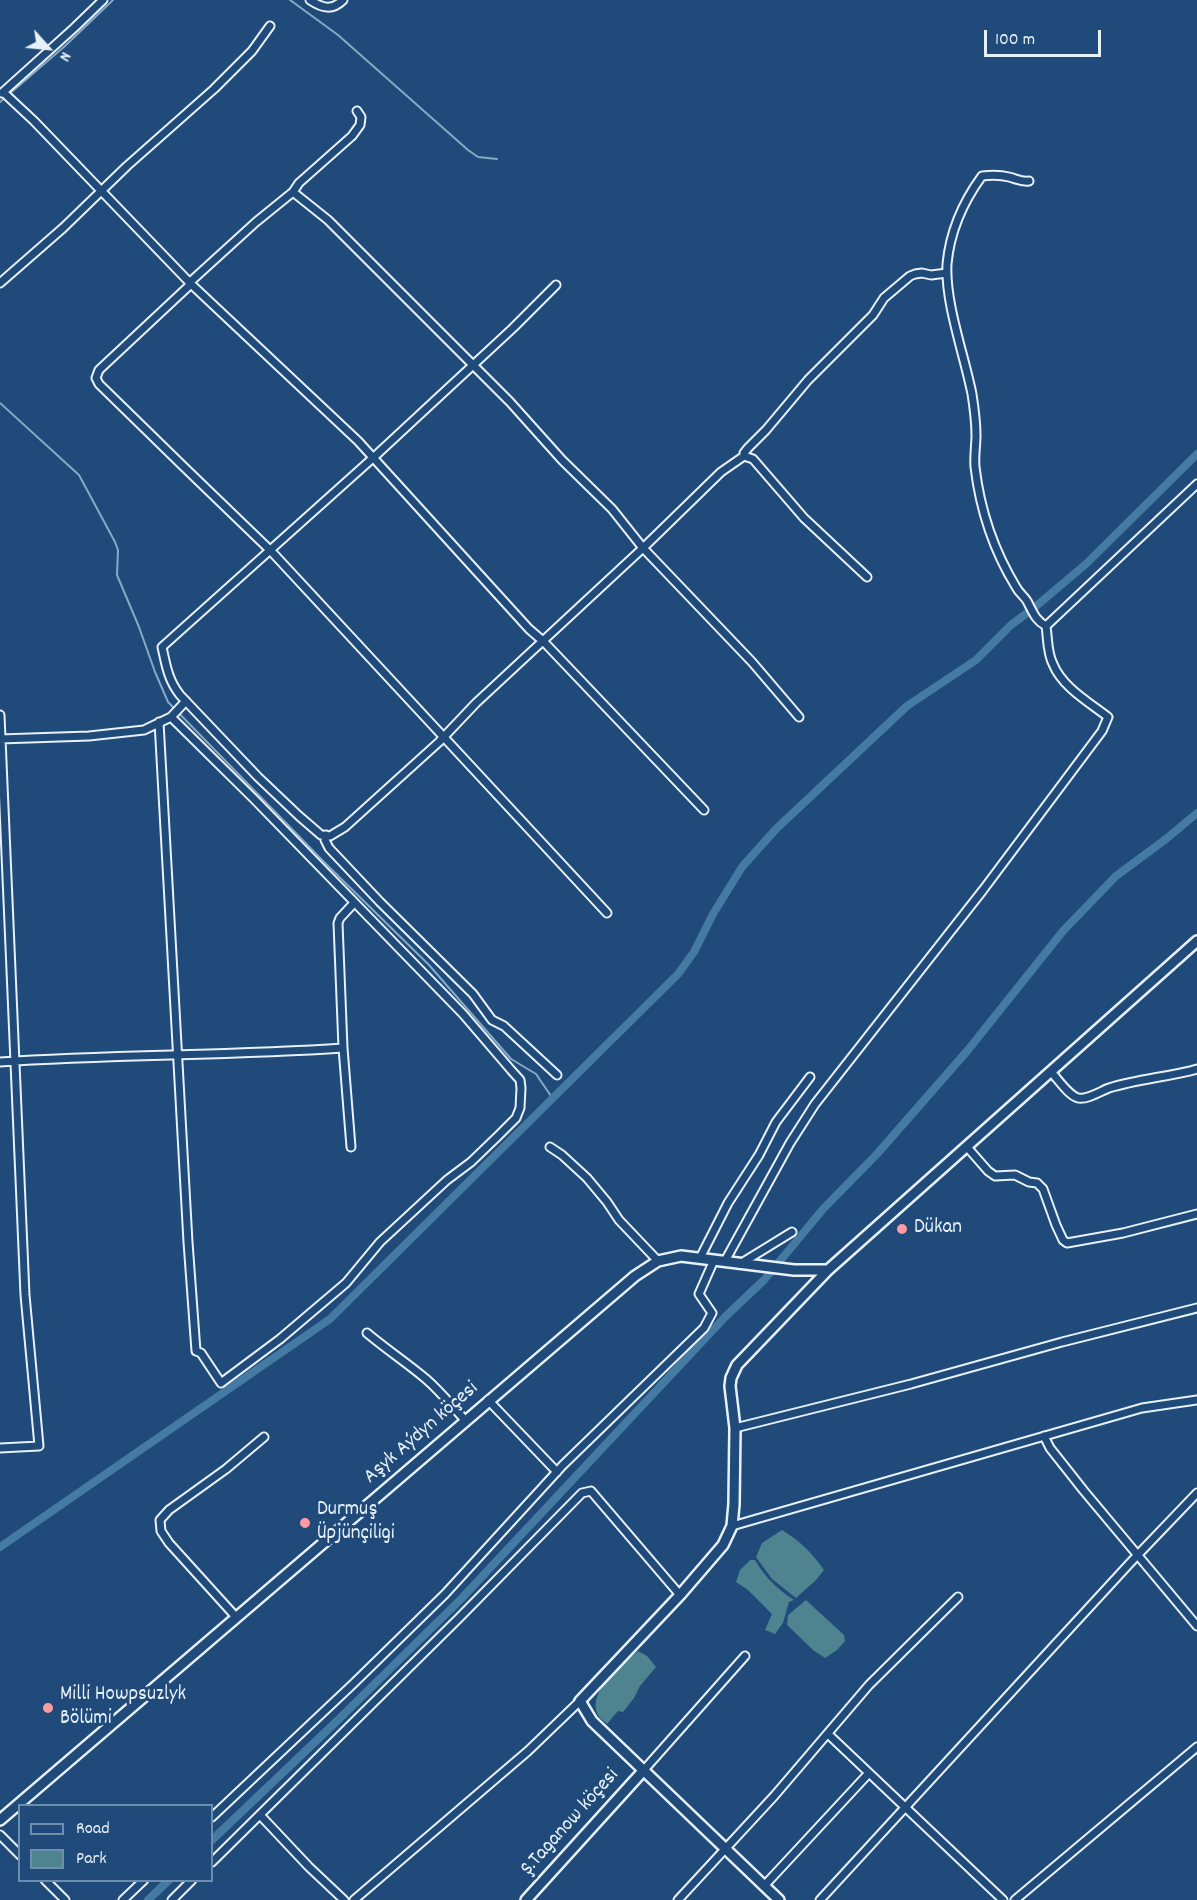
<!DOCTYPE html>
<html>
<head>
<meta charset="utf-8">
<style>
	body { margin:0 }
	#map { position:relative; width:1197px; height:1900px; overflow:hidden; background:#1f4a7a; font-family:Dekko,sans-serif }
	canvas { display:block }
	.legend { position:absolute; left:18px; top:1804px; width:195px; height:78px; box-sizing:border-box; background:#1f4a7a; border:2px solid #6f8dac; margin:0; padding:8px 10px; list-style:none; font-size:18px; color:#e8f1f8 }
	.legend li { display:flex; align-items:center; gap:12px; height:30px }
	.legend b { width:30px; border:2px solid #6f8dac }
	.north { position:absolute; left:18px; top:18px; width:60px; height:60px; -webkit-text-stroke:4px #1f4a7a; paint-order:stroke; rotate:117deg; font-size:16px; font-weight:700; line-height:24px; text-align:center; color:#e8f1f8 }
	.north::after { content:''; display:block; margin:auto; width:21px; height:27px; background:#e8f1f8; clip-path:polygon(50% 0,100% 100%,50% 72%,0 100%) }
	.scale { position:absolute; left:984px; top:30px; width:117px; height:27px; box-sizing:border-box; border:3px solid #e8f1f8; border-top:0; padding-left:8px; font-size:18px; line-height:21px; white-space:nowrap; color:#e8f1f8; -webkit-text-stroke:4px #1f4a7a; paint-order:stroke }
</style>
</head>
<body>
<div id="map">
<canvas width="1197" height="1900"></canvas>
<ul class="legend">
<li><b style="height:8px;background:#1f4a7a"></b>Road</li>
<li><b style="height:16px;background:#4e8390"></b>Park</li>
</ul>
<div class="north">N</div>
<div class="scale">100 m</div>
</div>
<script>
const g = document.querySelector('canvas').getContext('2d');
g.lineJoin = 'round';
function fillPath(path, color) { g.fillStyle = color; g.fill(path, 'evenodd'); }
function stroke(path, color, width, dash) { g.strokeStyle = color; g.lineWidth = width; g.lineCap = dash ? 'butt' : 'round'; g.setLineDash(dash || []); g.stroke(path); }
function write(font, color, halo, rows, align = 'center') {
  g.font = font + ' Dekko,sans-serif'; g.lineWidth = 6; g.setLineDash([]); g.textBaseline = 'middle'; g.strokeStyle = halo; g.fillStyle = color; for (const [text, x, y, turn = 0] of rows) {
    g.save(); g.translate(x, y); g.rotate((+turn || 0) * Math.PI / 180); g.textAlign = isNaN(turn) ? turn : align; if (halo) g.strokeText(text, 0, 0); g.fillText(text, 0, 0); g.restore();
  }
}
fillPath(new Path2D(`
	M 782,1530 C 799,1540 813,1554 824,1570 L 816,1580 L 796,1598 L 772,1579 L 756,1557 L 762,1543 Z
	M 750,1560 L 755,1560 C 765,1577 777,1589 794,1600 L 789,1602 L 783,1623 L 775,1634 L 765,1630 L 772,1614 L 748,1590 L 736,1582 L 740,1570 Z
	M 806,1600 L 844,1635 L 845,1641 L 837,1650 L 825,1658 L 813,1650 L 787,1625 L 788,1615 Z
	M 638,1651 L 647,1656 L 656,1667 L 640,1686 L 634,1698 L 623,1712 L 618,1711 L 607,1724 C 604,1721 598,1717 597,1713 C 588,1690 623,1664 638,1651 Z`), '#4e8390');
stroke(new Path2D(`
	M 290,0 L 338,35 L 468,150 L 478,157 L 497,159
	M 0,102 L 65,46 L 113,0
	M 0,403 L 79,475 L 115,542 L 118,550 L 117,575 L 139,627 L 155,672 L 168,702 L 325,863 L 429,965 L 511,1059 L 536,1074 L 553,1099`), '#86aac4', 2);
stroke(new Path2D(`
	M 0,1547 L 330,1319 L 678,974 L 694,952 L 713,914 L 742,867 L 776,829 L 907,706 L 976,660 L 1011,625 L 1035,607 L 1086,564 L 1197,454
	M 212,1840 L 337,1721 L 461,1599 L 726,1316 L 764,1280 L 824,1208 L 877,1154 L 968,1050 L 1063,931 L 1116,876 L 1166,839 L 1197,813
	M 148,1900 L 169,1880`), '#457ba2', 8);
const street = new Path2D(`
	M 310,0 C 322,8 332,11 343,0
	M 3,92 L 34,121 L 191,284 L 358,441 L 529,629 L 544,642 L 704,810
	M 2,93 L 74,28 L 103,0
	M 293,192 L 328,220 L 510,402 L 562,460 L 612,509 L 643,548 L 752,662 L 799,717
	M 0,283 L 63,228 L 127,166 L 214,89 L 252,51 L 270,26
	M 189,283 L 256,222 L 293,192 L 299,183 L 352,136 L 360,125 L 361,117 L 357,111
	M 191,284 L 99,370 L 96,378 L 99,384 L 185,468 L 271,551 L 607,913
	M 556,285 L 513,328 L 374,457 L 162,647 C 166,665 168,680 180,695 L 258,777 L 299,816 L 321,835 L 330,836 L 345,827 L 439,742 L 476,703 L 643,548 L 721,472 L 744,456 L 753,459 L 804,518 L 867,577
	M 744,456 L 744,453 L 748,448 L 766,430 L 808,380 L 873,315 L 884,298 L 910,276 L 915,274 L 922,273 L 931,275 L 947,273
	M 1046,626 L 1197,484
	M 0,715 L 25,1295 L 39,1446 L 0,1448
	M 159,722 L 188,1242 L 196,1351 L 201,1353 L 221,1383 L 280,1339 L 346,1283 L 380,1242 L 447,1180 L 471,1162 L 498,1136 L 516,1118 L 520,1108 L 521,1088 L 520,1080 L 511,1070 L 463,1014 L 253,798 L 171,717
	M 0,739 L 89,736 L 144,730 L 171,717 L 186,701
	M 326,835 L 325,840 L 329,848 L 380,902 L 473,994 L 492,1020 L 504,1026 L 557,1075
	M 343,1048 L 338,923 L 340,918 L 354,903
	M 0,1062 C 114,1054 229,1056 343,1048 L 351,1147
	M 1051,1072 C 1058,1079 1068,1095 1078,1098 C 1087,1100 1101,1091 1109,1088 C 1138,1079 1168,1077 1197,1069
	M 550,1147 L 562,1155 L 587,1178 L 607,1202 L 619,1220 L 658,1261
	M 967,1147 L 988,1171 L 995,1176 L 1015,1175 L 1029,1182 L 1037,1183 L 1043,1189 L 1056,1225 L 1063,1240 L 1067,1243 L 1123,1233 L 1197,1214
	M 700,1258 L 728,1203 L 759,1155 L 776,1122 L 810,1077
	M 725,1261 L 790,1143 L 815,1104 L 983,890 L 1102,731 L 1108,717 C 1090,703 1062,687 1053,664 C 1047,653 1048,639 1046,626 C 1035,620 1033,612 1027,601 C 1024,596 1019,593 1016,587 C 994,551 980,509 975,467 C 974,456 976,445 976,435 C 976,421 974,407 972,394 C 964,354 945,303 947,264 C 950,232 963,202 982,176 C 991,175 1001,175 1009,177 C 1017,179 1021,182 1029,181
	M 740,1264 L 792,1232
	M 367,1333 C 386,1349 407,1363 426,1379 C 440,1391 452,1406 465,1420
	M 488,1400 L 557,1472
	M 735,1428 L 911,1384 L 1062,1342 L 1197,1308
	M 1044,1436 L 1050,1448 L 1084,1491 L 1197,1626
	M 732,1526 L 1142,1408 L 1197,1400
	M 236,1617 L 169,1543 L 161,1531 L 160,1520 L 169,1510 L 226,1469 L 264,1437
	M 828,1734 L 1003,1900
	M 643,1771 L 745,1656
	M 260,1815 L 309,1867 L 344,1900
	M 212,1817 L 353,1684 L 445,1594 L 563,1465 L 704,1328 L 712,1313 L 699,1294 L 714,1260
	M 0,1835 L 20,1855
	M 212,1862 L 459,1618 L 582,1493 L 591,1491 L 680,1595
	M 45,1880 L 65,1900
	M 764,1886 L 869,1773
	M 123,1900 L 144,1880
	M 172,1900 L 192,1880
	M 354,1900 L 528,1751 L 580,1701
	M 678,1900 L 775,1795 L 869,1685 L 958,1597
	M 820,1900 L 1130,1563 L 1197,1493
	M 1015,1900 L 1197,1747`);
const secondary = new Path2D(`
	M 0,1820 L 635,1276 L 658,1261 L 681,1256 L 794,1270 L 828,1270
	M 526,1900 L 643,1771
	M 779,1900 L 592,1721 L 580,1701 L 680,1595 L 723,1545 L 732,1526 L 734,1504 L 735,1428 L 730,1386 L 731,1378 L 737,1365 L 828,1270 L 1197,941`);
stroke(street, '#e8f1f8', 11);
stroke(secondary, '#e8f1f8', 14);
stroke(street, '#1f4a7a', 7);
stroke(secondary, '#1f4a7a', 9);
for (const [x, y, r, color] of [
	[902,1229,6,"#ff9aa2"],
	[305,1523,6,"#ff9aa2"],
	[48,1708,6,"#ff9aa2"]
]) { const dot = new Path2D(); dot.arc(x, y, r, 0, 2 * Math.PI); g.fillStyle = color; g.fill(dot); stroke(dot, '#1f4a7a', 2); }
write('21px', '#e8f1f8', '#1f4a7a', [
	["Dükan",914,1229],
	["Durmuş",317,1511],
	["Üpjünçiligi",317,1535],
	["Milli Howpsuzlyk",60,1696],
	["Bölümi",60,1720]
], 'left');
write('21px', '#e8f1f8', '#1f4a7a', [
	["Aşyk Aýdyn köçesi",422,1434,-41],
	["Ş.Taganow köçesi",571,1823,-48]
]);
</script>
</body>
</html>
